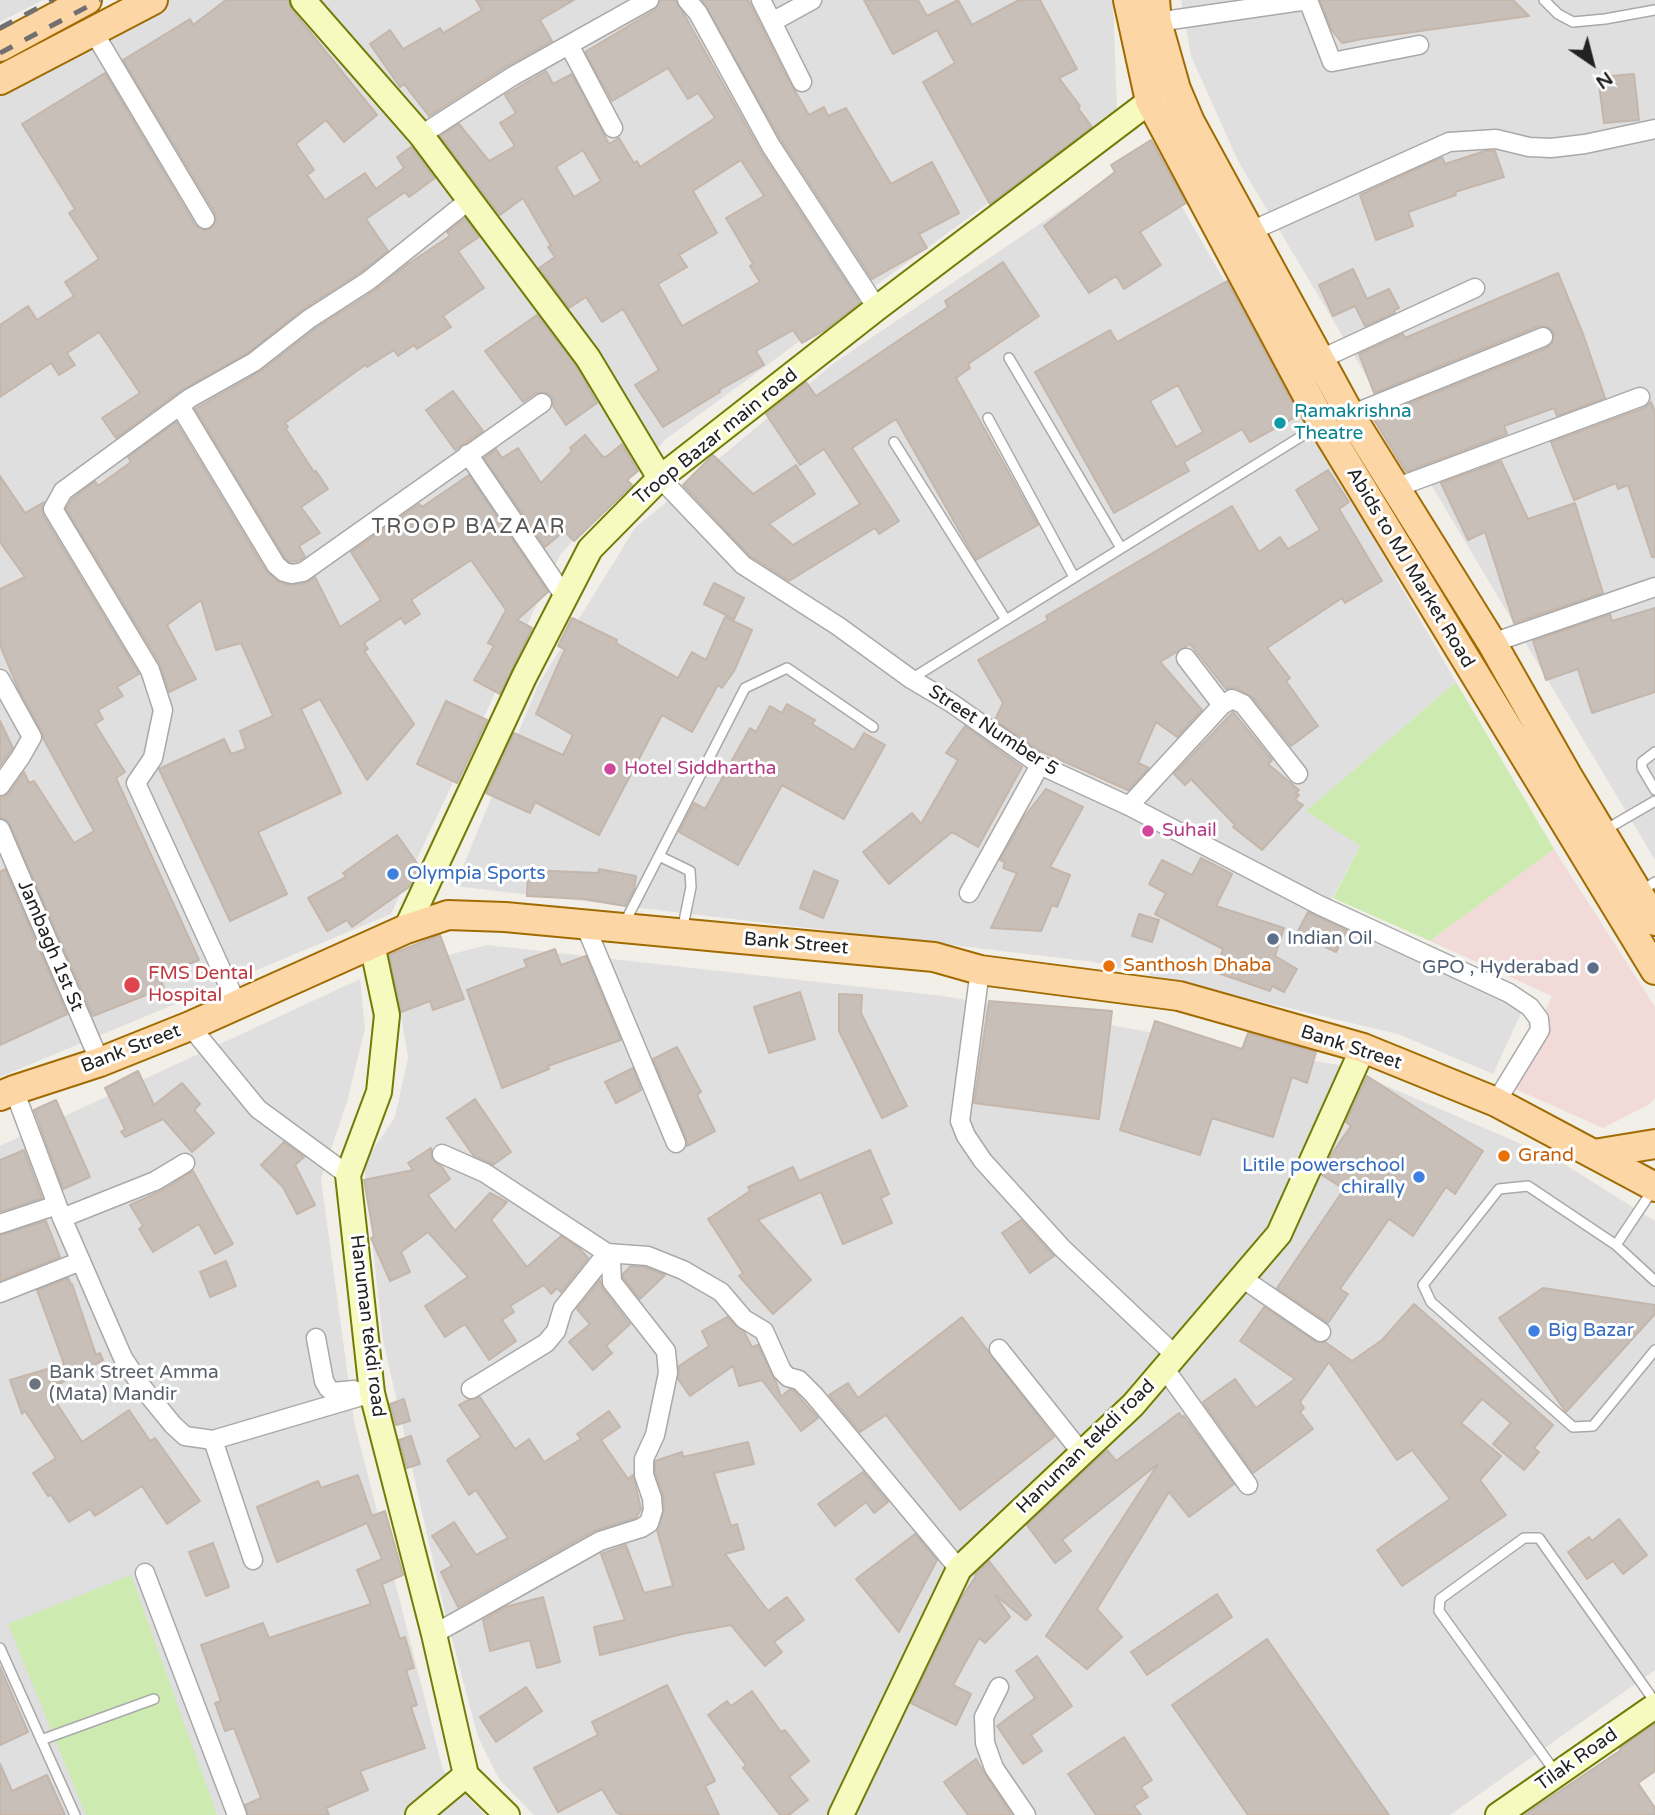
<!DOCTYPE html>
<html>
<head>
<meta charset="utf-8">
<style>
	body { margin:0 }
	#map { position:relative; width:1655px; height:1815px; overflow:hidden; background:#f2efe9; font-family:"Varela Round",sans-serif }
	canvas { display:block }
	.north { position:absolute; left:1557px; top:28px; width:70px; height:70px; -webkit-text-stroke:5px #fff; paint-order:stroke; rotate:145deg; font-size:19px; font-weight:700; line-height:28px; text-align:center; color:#222 }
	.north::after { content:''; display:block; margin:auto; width:24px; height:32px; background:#222; clip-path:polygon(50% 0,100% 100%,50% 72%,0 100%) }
</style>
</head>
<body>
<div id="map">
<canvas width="1655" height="1815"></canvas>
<div class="north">N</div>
</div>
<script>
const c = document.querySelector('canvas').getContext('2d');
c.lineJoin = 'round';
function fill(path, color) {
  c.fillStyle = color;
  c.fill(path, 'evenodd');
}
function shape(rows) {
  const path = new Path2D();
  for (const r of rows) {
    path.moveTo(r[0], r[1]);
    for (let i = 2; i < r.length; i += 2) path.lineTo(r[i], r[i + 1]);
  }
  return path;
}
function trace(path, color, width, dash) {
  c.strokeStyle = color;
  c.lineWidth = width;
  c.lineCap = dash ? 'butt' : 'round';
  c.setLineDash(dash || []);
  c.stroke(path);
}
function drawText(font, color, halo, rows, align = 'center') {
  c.font = font + ' "Varela Round",sans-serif';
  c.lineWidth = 6;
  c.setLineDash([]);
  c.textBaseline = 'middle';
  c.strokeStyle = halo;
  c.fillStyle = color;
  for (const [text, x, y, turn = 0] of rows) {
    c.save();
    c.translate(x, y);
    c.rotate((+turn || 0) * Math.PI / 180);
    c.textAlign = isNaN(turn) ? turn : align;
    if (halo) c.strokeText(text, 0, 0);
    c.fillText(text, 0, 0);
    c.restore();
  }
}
const residential = shape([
	[0,0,43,0,0,22],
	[160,0,1113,0,1117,109,666,439,560,555,391,914,0,1077,0,84],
	[1181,0,1655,0,1655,860,1238,161,1191,56],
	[1149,150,1456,682,1307,811,1360,846,1321,919,1523,1009,1493,1074,1398,1034,1094,962,455,886,538,685,635,528,834,363],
	[487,945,943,996,1338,1065,1556,1159,1655,1221,1655,1670,1450,1815,534,1815,499,1779,478,1737,444,1609,383,1340,364,1163,395,1117,408,1058,394,969],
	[360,979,365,1028,347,1102,321,1179,354,1421,443,1770,485,1815,0,1815,0,1146]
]);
const commercial = shape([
	[1554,849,1655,1007,1655,1098,1650,1104,1603,1128,1511,1087,1552,996,1430,941]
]);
const grass = shape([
	[1456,682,1554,849,1430,941,1333,898,1360,846,1306,811],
	[131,1575,217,1815,86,1815,8,1624]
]);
const building = shape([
	[226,0,288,0,292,10,377,115,344,142,326,120,296,144,314,170,307,175,325,200,365,173,376,189,404,168,397,157,411,147,435,178,409,197,405,192,366,219,388,251,361,272,302,310,248,353,183,389,116,438,102,418,140,393,99,332,67,353,75,365,59,375,51,363,0,397,0,325,28,306,37,320,74,296,65,282,99,259,69,213,75,209,22,124,105,73,195,225,204,230,211,228,216,220,215,213,123,60,190,19,193,25,226,0],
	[476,0,574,0,540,20,552,41,507,66,429,116,404,84,400,87,370,44,390,30,403,49,440,28,443,33,482,10,476,0],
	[660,0,676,0,761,152,860,303,823,331,802,343,793,330,756,351,764,365,719,390,720,392,663,427,635,385,659,370,623,309,602,322,586,297,569,308,539,268,555,257,548,247,551,246,523,198,500,215,440,136,459,124,489,161,515,146,500,123,516,113,505,95,546,71,553,84,572,74,609,144,619,138,634,163,637,161,640,167,715,118,698,93,688,99,668,68,612,101,585,52,655,10,660,0],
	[583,150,601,181,574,197,556,167,583,150],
	[741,160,764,196,726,218,753,264,750,266,760,282,682,326,658,284,687,267,679,255,717,233,693,191,741,160],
	[702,0,748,0,784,72,809,115,824,107,828,116,846,108,891,184,932,162,959,213,919,234,927,248,872,279,781,140,702,0],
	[864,0,918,0,927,16,958,0,972,25,1019,0,1040,0,1077,69,1059,78,1080,106,1078,108,1092,127,990,204,923,82,955,63,937,30,893,54,864,0],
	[1320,0,1513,0,1529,16,1362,39,1342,43,1331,29,1320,0],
	[1634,74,1639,120,1604,123,1598,77,1634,74],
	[1151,140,1186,203,1140,232,1161,265,1124,289,1116,276,1089,293,1044,226,1115,172,1111,165,1151,140],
	[1485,151,1495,151,1504,177,1455,192,1456,195,1408,212,1413,226,1376,240,1360,195,1442,157,1445,164,1485,151],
	[465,218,479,237,458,251,484,288,443,316,451,327,417,349,414,345,398,356,394,350,367,367,365,365,285,423,288,427,286,429,314,472,316,471,328,489,301,507,320,533,299,546,305,557,298,561,289,562,285,558,195,409,261,371,316,328,374,291,408,264,450,236,447,232,465,218],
	[1003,262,1039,316,968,364,970,368,956,378,1038,525,976,560,896,419,852,448,899,521,879,534,875,528,789,581,750,556,683,485,713,455,753,494,796,465,815,494,769,524,793,545,860,504,824,449,800,465,766,414,806,382,816,396,948,307,945,301,1003,262],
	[1353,269,1367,299,1389,289,1399,308,1394,310,1395,313,1365,326,1355,306,1333,316,1319,285,1353,269],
	[1558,273,1583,334,1605,398,1557,416,1554,408,1504,426,1507,434,1406,472,1373,418,1547,348,1552,343,1554,333,1549,328,1539,326,1374,393,1359,354,1403,334,1405,338,1558,273],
	[1227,281,1299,415,1250,442,1242,429,1184,462,1189,471,1114,513,1035,372,1110,330,1117,342,1227,281],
	[1178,385,1203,432,1176,447,1150,401,1178,385],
	[537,315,576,366,597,403,566,425,553,406,552,397,547,393,536,393,523,402,485,351,537,315],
	[453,391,483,431,455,450,426,410,453,391],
	[1651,402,1655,412,1655,557,1652,557,1628,485,1618,489,1616,483,1574,500,1551,442,1644,408,1651,402],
	[176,422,266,571,277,581,289,585,306,583,315,577,340,627,381,600,351,552,419,504,422,507,469,475,548,592,517,620,532,628,500,694,474,680,494,646,488,643,506,610,471,560,411,600,420,614,405,624,401,618,364,643,368,649,364,651,414,724,367,780,320,699,301,709,341,793,258,832,287,894,230,921,159,769,224,739,231,754,246,749,240,731,273,716,241,643,216,650,201,600,167,625,196,679,169,692,160,664,66,509,72,499,95,481,98,486,131,462,128,457,176,422],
	[585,435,602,456,606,457,622,444,638,471,627,480,632,485,574,541,564,531,545,547,484,458,496,449,502,458,518,448,541,483,572,451,570,448,585,435],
	[1501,461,1528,519,1575,503,1603,593,1514,623,1485,532,1468,540,1441,483,1501,461],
	[1328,470,1349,502,1339,509,1382,581,1345,603,1342,598,1267,648,1290,678,1286,681,1318,726,1291,746,1252,697,1236,688,1226,689,1190,644,1160,662,1202,710,1177,737,1156,722,1138,763,1149,768,1128,790,1038,750,995,720,1003,703,978,660,1048,620,1046,616,1232,506,1259,552,1280,537,1288,549,1320,530,1296,490,1328,470],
	[0,476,25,513,44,502,42,509,43,515,139,674,117,687,123,696,98,710,103,719,95,724,125,772,116,778,199,960,159,976,164,988,93,1016,10,825,6,820,0,818,0,797,9,793,24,772,29,783,34,781,74,843,94,831,43,738,42,732,18,688,0,645,0,589,25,577,0,542,0,476],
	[714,583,744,598,734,619,704,604,714,583],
	[1655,608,1655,692,1592,713,1578,669,1546,680,1533,641,1610,614,1612,621,1655,608],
	[725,617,752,630,734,671,722,688,718,685,692,732,662,715,599,835,535,802,530,813,486,793,514,733,563,755,573,735,536,714,565,649,558,646,572,618,617,640,616,643,678,678,692,652,706,660,725,617],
	[446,701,487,720,457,783,417,764,446,701],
	[787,704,815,720,812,724,854,750,864,733,885,745,844,819,782,785,738,865,679,832,694,803,705,809,750,728,756,732,770,706,782,713,787,704],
	[1233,712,1272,760,1268,764,1299,790,1296,793,1299,795,1295,800,1303,805,1262,850,1233,827,1235,825,1191,779,1185,785,1174,774,1233,712],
	[0,721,13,748,0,766,0,721],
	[965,726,1022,767,978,847,952,832,889,884,863,852,912,813,921,824,958,760,946,753,965,726],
	[1046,789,1083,807,1050,867,1070,875,1057,907,1052,905,1041,931,991,928,1017,873,1003,868,1005,862,1000,860,1024,817,1046,789],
	[397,835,419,866,409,887,352,927,347,920,327,931,308,898,346,877,343,873,397,835],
	[1201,858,1232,874,1216,906,1284,928,1275,956,1297,969,1284,992,1272,986,1270,991,1215,972,1223,949,1155,914,1166,893,1149,884,1162,860,1192,875,1201,858],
	[5,869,67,1014,0,1045,0,872,5,869],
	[599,869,636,876,634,890,625,906,584,899,527,896,528,870,598,873,599,869],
	[814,871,838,881,823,918,800,908,814,871],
	[1308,912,1347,930,1336,952,1297,933,1308,912],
	[1139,914,1159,920,1152,942,1132,936,1139,914],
	[440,935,464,999,433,1010,430,1001,401,1012,389,955,440,935],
	[555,949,561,965,586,956,621,1040,548,1066,549,1069,502,1088,467,990,527,967,524,960,555,949],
	[800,992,815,1039,769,1053,754,1007,800,992],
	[839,994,862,995,861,1013,907,1106,882,1118,839,1031,839,994],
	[989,1001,1112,1011,1099,1119,974,1103,989,1001],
	[1155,1021,1242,1049,1248,1033,1316,1052,1307,1083,1292,1077,1273,1137,1212,1118,1200,1155,1120,1130,1155,1021],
	[677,1047,701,1092,697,1095,715,1131,687,1146,686,1139,653,1059,677,1047],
	[633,1068,641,1090,616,1103,605,1082,633,1068],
	[138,1071,154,1105,182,1083,200,1104,194,1110,214,1133,192,1152,163,1119,125,1137,121,1132,125,1129,105,1088,138,1071],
	[1367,1076,1483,1151,1455,1194,1446,1187,1413,1236,1389,1219,1340,1289,1348,1294,1328,1323,1277,1288,1344,1189,1322,1175,1331,1155,1351,1126,1346,1122,1367,1076],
	[475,1099,511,1152,493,1165,473,1155,447,1118,475,1099],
	[56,1100,90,1177,63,1189,34,1110,56,1100],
	[284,1142,304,1157,295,1165,315,1205,297,1214,283,1187,261,1165,284,1142],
	[431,1148,432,1160,442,1167,450,1179,428,1195,455,1231,490,1193,507,1202,491,1220,527,1267,561,1236,579,1248,588,1258,561,1292,557,1288,551,1294,544,1285,510,1306,514,1312,502,1320,516,1341,489,1360,465,1324,445,1337,425,1306,468,1277,428,1232,401,1252,410,1272,390,1281,371,1238,374,1237,364,1180,413,1170,408,1163,431,1148],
	[24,1150,42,1198,0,1212,0,1160,24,1150],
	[870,1150,889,1194,881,1198,892,1223,843,1244,821,1192,758,1220,811,1280,773,1314,739,1276,743,1273,708,1219,750,1191,748,1187,793,1167,799,1181,870,1150],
	[193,1171,233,1244,215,1254,199,1224,153,1252,139,1229,143,1226,130,1205,161,1191,193,1171],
	[1021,1220,1054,1256,1030,1273,1002,1233,1021,1220],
	[46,1221,60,1257,0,1281,0,1235,46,1221],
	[226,1261,236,1286,210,1297,200,1272,226,1261],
	[631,1266,645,1267,665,1275,640,1299,623,1278,623,1274,631,1266],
	[68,1278,71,1285,72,1284,96,1355,100,1353,103,1360,48,1390,82,1442,129,1410,150,1441,155,1438,200,1501,167,1524,142,1486,95,1516,90,1509,69,1522,51,1495,48,1496,33,1473,56,1458,25,1411,22,1414,10,1380,64,1364,37,1290,68,1278],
	[600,1280,603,1289,630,1324,606,1346,612,1353,593,1370,569,1342,590,1324,577,1309,600,1280],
	[1543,1288,1655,1305,1655,1314,1566,1412,1499,1318,1543,1288],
	[1414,1304,1553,1425,1534,1448,1539,1452,1524,1470,1493,1444,1511,1423,1482,1399,1461,1423,1501,1456,1480,1480,1506,1515,1402,1586,1377,1550,1450,1499,1412,1450,1397,1460,1329,1362,1300,1402,1304,1408,1300,1412,1313,1429,1253,1473,1203,1402,1235,1379,1256,1408,1295,1379,1240,1341,1264,1307,1315,1341,1325,1342,1352,1361,1382,1340,1414,1304],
	[727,1317,744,1332,752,1347,758,1345,776,1382,781,1397,790,1389,793,1390,818,1418,801,1431,762,1380,739,1386,733,1366,690,1396,678,1379,679,1366,709,1346,702,1331,727,1317],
	[962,1317,1054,1437,960,1510,886,1415,860,1432,829,1395,848,1383,858,1398,962,1317],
	[480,1397,515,1449,529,1439,544,1462,581,1439,577,1434,609,1411,620,1427,601,1440,628,1479,633,1475,641,1509,636,1518,594,1531,458,1607,441,1572,452,1566,432,1536,454,1522,476,1555,508,1538,476,1490,469,1495,447,1460,481,1437,459,1405,468,1400,480,1397],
	[404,1399,410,1421,396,1425,390,1404,404,1399],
	[1179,1413,1182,1417,1184,1416,1234,1484,1189,1517,1169,1492,1097,1609,1122,1637,1087,1669,1046,1636,1158,1464,1062,1540,1071,1551,1055,1563,1027,1525,1107,1450,1116,1461,1179,1413],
	[411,1436,420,1464,407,1468,399,1440,411,1436],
	[748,1442,754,1464,714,1473,731,1526,737,1524,744,1549,725,1554,768,1611,787,1597,804,1620,774,1642,782,1652,765,1666,731,1625,682,1634,600,1655,594,1627,625,1620,601,1554,626,1545,644,1593,673,1586,657,1530,664,1509,663,1495,655,1473,655,1461,682,1452,683,1457,748,1442],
	[863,1472,888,1502,874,1513,866,1502,835,1526,818,1504,863,1472],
	[358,1475,372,1516,385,1511,403,1575,382,1584,400,1639,405,1637,414,1668,406,1670,417,1705,411,1707,425,1748,360,1771,368,1790,326,1808,329,1815,248,1815,245,1805,261,1798,234,1728,225,1731,215,1703,221,1701,201,1645,263,1623,269,1638,371,1604,357,1570,382,1559,367,1523,277,1562,257,1507,318,1481,321,1488,358,1475],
	[1619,1519,1647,1555,1623,1574,1613,1561,1587,1579,1568,1552,1589,1537,1592,1541,1619,1519],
	[915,1534,937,1560,899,1632,856,1579,915,1534],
	[213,1543,229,1587,206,1596,189,1552,213,1543],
	[989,1561,1031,1615,1026,1620,995,1595,1010,1617,985,1643,979,1638,953,1685,971,1694,956,1725,911,1703,960,1600,976,1576,975,1574,989,1561],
	[1217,1594,1232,1617,1147,1675,1131,1652,1217,1594],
	[543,1597,560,1662,537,1668,530,1640,490,1651,483,1620,505,1607,543,1597],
	[1267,1639,1389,1815,1248,1815,1172,1705,1267,1639],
	[1037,1656,1072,1706,1031,1735,1042,1751,1023,1764,997,1726,1035,1698,1016,1671,1037,1656],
	[0,1667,28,1732,0,1745,0,1667],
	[667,1685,715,1781,705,1786,719,1815,622,1815,616,1812,602,1789,558,1812,534,1768,598,1735,592,1722,667,1685],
	[526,1687,542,1711,496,1742,480,1717,526,1687],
	[752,1691,781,1732,785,1730,809,1761,789,1777,808,1800,789,1815,780,1815,743,1768,746,1765,708,1715,727,1701,731,1706,752,1691],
	[1655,1724,1655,1771,1638,1783,1655,1808,1655,1815,1524,1815,1621,1750,1620,1748,1655,1724],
	[1124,1737,1152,1780,1141,1787,1148,1797,1134,1806,1141,1815,1096,1815,1068,1774,1124,1737],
	[976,1759,985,1774,1012,1815,968,1815,944,1782,976,1759],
	[0,1764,12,1791,47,1775,65,1815,0,1815,0,1764]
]);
const lane = shape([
	[1544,0,1558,14,1573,22,1605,19,1655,10],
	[1009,358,1121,548],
	[988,418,1074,577],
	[894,442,1006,620],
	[911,679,1318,426],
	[1655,752,1642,762,1642,768,1655,790],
	[1605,830,1655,801],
	[659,856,690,871,691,887,682,931],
	[1639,892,1655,882],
	[624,924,745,688,787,668,873,727],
	[1652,1191,1616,1245,1528,1186,1499,1189,1423,1285,1431,1302,1573,1427,1593,1426,1655,1350],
	[1616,1245,1655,1281],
	[0,1648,75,1815],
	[41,1740,154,1699],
	[1556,1773,1439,1611,1440,1599,1524,1538,1539,1538,1655,1702]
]);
const street = shape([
	[687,0,698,13,771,146,877,308],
	[761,0,802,82],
	[772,22,812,0],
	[1157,22,1308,0,1332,62,1419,45],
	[93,31,205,219],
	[569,45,613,128],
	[421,135,513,76,649,0],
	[1251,231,1449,142,1496,139,1529,147,1551,148,1585,144,1655,129],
	[1321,359,1475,288],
	[180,406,276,565,284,572,292,574,303,572,542,403],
	[1350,415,1543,337],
	[468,454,565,597],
	[660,478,743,565,838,626,911,679,950,702,1040,765,1129,806,1319,905,1509,993,1530,1007,1539,1019,1540,1030,1496,1102],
	[1395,488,1640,397],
	[1492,643,1655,587],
	[1186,658,1222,705],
	[0,679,32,737,20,758,0,786],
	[1129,806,1222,705,1232,699,1243,704,1298,774],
	[0,829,100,1062],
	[969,893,1040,765],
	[585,925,676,1143],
	[980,970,960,1121,966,1136,983,1161,1062,1248,1176,1356],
	[237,1004,136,783,153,758,163,710,150,670,53,509,63,491,190,398,254,362,309,319,368,281,468,201],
	[190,1026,258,1109,348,1175],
	[14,1090,62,1218,123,1358,142,1387,173,1425,185,1436,213,1440,253,1560],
	[62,1218,155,1181,185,1163],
	[0,1224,57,1205],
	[1242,1278,1321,1332],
	[0,1293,81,1261],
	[316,1338,324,1381,328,1388,333,1392,354,1390],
	[999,1349,1081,1452],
	[1165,1369,1248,1485],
	[471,1389,546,1343,556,1331,563,1308,607,1253,648,1256,683,1270,721,1292,744,1319,764,1331,782,1371,788,1377,799,1380,814,1395,959,1569],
	[213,1440,372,1393],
	[145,1573,237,1815],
	[434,1634,600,1541,641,1528,649,1523,653,1510,652,1498,644,1475,644,1459,655,1435,668,1373,666,1351,612,1282,611,1261,607,1253,485,1173,442,1154],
	[999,1687,984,1717,985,1743,994,1768,1026,1815]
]);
const secondary = shape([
	[303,0,421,135,588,358,660,478],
	[406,929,524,677,590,549,660,478,877,308,1150,101,1176,89],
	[372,944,387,1015,379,1092,348,1175,372,1393,434,1634,466,1775,507,1815],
	[418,1815,466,1775],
	[841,1815,959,1569,1133,1405,1279,1234,1363,1048],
	[1498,1815,1655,1706]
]);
const primary = shape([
	[1128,0,1150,101,1322,423,1655,970],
	[1155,0,1157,22,1176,89,1190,122,1350,415,1492,643,1567,775,1655,921],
	[0,47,87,0],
	[0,80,153,0],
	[0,1096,14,1090,100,1062,190,1026,406,929,448,915,505,917,934,957,980,970,1179,996,1363,1048,1496,1102,1655,1187],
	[1594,1154,1655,1144]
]);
const rail = shape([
	[0,28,53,0],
	[0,53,100,0]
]);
const markers = [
	[1280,423,7,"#0f9aa8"],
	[610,769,7,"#d1479c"],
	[1148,831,7,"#d1479c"],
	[393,874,7,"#3f7fe0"],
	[1273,939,7,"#5c6f8a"],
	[1109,966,7,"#e8710a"],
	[1593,968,7,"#5c6f8a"],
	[132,985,9,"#e0444e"],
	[1504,1156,7,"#e8710a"],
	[1419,1177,7,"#3f7fe0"],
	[1534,1331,7,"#3f7fe0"],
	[35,1384,7,"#6b7280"]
];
const cultureNames = [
	["Ramakrishna",1294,412],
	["Theatre",1294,434]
];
const streetNames = [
	["Troop Bazar main road",716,437,-39],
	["Abids to MJ Market Road",1410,568,59],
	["Street Number 5",993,731,33],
	["Bank Street",796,944,5],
	["Jambagh 1st St",50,946,67],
	["Bank Street",1351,1048,18],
	["Bank Street",131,1049,-21],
	["Hanuman tekdi road",367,1326,83],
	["Hanuman tekdi road",1086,1447,-44],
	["Tilak Road",1577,1760,-35]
];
const hotelNames = [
	["Hotel Siddhartha",624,769],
	["Suhail",1162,831]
];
const shopNames = [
	["Olympia Sports",407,874],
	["Litile powerschool",1405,1166,"right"],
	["chirally",1405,1188,"right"],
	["Big Bazar",1548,1331]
];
const serviceNames = [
	["Indian Oil",1287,939],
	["GPO , Hyderabad",1579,968,"right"]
];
const foodNames = [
	["Santhosh Dhaba",1123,966],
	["Grand",1518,1156]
];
const healthNames = [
	["FMS Dental",148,974],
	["Hospital",148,996]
];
const worshipNames = [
	["Bank Street Amma",49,1373],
	["(Mata) Mandir",49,1395]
];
const neighbourhoodNames = [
	["TROOP BAZAAR",469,527]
];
fill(residential, '#e0dfdf');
fill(commercial, '#f2dad9');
fill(grass, '#cdebb0');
fill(building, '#c7bfb8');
trace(building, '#c4b6ab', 2);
trace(lane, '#a9a9a9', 12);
trace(street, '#a9a9a9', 21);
trace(secondary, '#707d05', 28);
trace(primary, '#a06b00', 32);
trace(lane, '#fff', 9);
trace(street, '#fff', 18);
trace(secondary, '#f7fabf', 24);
trace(primary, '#fcd6a4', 28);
trace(rail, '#707070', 5, [14, 14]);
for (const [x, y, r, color] of markers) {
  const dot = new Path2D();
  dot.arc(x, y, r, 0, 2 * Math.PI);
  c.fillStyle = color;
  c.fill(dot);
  trace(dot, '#fff', 2.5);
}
drawText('19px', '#0d838f', '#fff', cultureNames, 'left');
drawText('19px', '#222', '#fff', streetNames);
drawText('19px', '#b23c85', '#fff', hotelNames, 'left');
drawText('19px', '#366cbe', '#fff', shopNames, 'left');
drawText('19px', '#4e5e75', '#fff', serviceNames, 'left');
drawText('19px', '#c56008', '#fff', foodNames, 'left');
drawText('19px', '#be3a42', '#fff', healthNames, 'left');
drawText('19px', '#5b616d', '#fff', worshipNames, 'left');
c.letterSpacing = '2px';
drawText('21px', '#555', '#fff', neighbourhoodNames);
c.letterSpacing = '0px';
</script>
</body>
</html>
